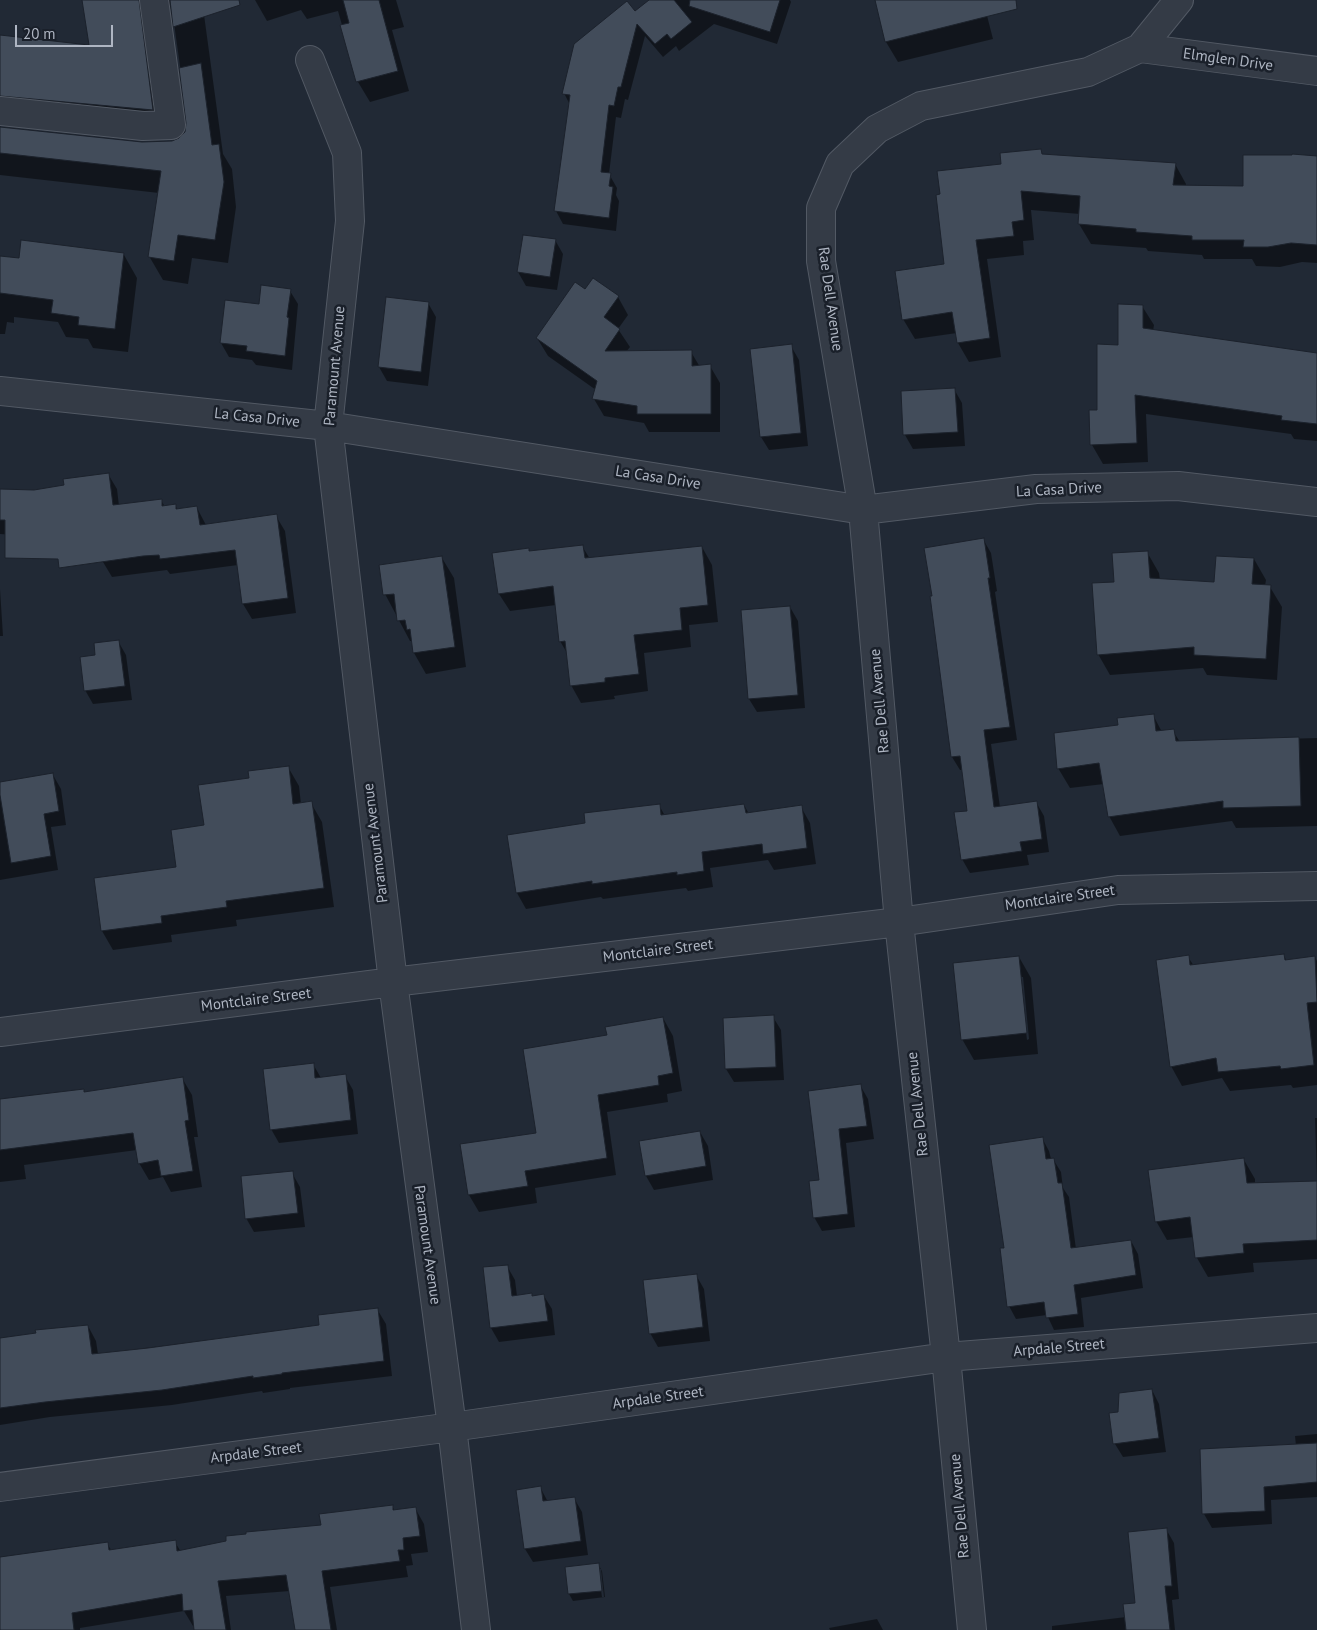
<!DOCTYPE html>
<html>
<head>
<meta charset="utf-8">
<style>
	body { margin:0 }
	#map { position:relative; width:1317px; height:1630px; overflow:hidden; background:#212935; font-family:"PT Sans",sans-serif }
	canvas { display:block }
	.scale { position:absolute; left:15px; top:25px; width:98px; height:22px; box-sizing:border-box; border:2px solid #afb6c3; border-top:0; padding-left:6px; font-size:15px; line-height:18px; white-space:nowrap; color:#afb6c3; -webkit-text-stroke:4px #1a202a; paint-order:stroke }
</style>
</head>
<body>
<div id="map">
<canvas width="1317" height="1630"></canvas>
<div class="scale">20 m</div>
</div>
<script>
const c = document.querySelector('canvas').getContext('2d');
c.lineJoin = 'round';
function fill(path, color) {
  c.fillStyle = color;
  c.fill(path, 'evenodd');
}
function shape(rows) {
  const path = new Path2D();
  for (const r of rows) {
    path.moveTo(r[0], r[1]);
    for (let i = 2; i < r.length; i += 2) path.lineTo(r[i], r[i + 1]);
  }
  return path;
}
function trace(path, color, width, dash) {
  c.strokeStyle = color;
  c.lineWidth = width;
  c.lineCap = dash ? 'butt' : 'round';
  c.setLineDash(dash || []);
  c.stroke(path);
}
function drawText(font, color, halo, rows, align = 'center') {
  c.font = font + ' "PT Sans",sans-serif';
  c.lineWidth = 5;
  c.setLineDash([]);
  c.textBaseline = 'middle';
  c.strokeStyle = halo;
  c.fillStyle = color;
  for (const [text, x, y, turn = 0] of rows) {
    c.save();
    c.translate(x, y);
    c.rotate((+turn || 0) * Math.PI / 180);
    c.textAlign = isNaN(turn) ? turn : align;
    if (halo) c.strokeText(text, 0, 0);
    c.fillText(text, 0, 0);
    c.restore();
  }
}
const shadow = shape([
	[84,0,202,0,223,154,232,169,236,207,228,263,192,258,188,284,163,280,149,256,159,193,0,175,0,128,141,143,172,142,180,139,186,132,188,123,172,9,165,8,166,133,7,120,0,127,0,37,90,46],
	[255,0,396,0,404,27,392,30,409,91,370,102,358,82,338,11,307,19,301,10,267,21],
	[651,0,790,0,791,2,777,44,714,24,679,51,676,46,663,57,645,36,628,100,625,99,621,118,616,117,609,174,617,188,616,195,619,201,616,231,563,224,556,211,570,105,564,93,635,13],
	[876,0,983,0,993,39,898,62,886,42],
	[1040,150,1043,156,1175,164,1186,184,1186,186,1244,187,1317,157,1317,263,1302,262,1280,267,1256,266,1252,259,1204,259,1202,255,1148,251,1146,248,1091,244,1079,224,1080,214,1031,210,1034,240,1023,241,1024,255,987,259,1001,357,969,362,958,343,957,333,915,339,903,319,945,265,1003,165],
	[555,240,563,254,557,290,526,286,518,272],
	[124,255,137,278,128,352,93,348,88,339,66,337,58,322,14,317,14,323,7,322,5,334,0,334,0,257,20,260],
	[290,291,298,304,292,370,256,365,252,360,229,357,221,343,260,306],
	[585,291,618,297,628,315,618,329,630,347,626,352,691,352,700,367,710,366,720,383,720,432,649,432,644,423,604,416,594,399,596,390,548,356,537,338],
	[428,303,436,317,428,386,387,381,379,367],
	[1142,306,1154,325,1153,331,1317,354,1317,441,1294,439,1291,434,1146,414,1148,462,1103,464,1092,445,1098,411,1119,346],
	[791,346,799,360,808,446,769,450,761,437],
	[954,389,962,403,965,446,913,449,905,435],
	[108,474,117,489,119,506,161,500,165,507,175,505,178,510,197,508,206,525,276,516,285,531,296,613,252,619,243,604,238,565,170,574,167,570,112,577,103,562,14,535,0,534,0,490,34,491,66,486],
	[983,539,991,553,997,591,995,592,1017,740,991,744,1000,807,1036,802,1044,816,1049,852,1027,855,1029,865,970,873,962,859,968,812,963,770,960,770,952,757],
	[582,546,590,559,702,547,712,565,718,622,689,625,691,647,644,653,648,691,614,696,615,699,581,703,571,685,567,653,560,641,556,605,510,611,499,594,528,549,530,552],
	[1147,552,1159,573,1160,580,1216,583,1254,559,1266,580,1265,586,1270,587,1282,607,1277,680,1207,675,1203,668,1110,675,1098,654,1115,583],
	[442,558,454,578,466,667,426,674,414,653,413,641,410,641,385,594],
	[0,589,3,636,0,636],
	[790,607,798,621,805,708,757,712,749,699],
	[118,641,126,655,132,700,93,704,85,690,96,656],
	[1153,715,1162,732,1173,731,1180,742,1317,738,1317,826,1236,828,1232,821,1120,836,1109,816,1104,784,1070,788,1058,768,1120,726],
	[288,767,299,786,301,804,311,803,322,822,334,907,236,920,237,926,171,935,172,942,113,950,102,931,178,868,206,826,250,779],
	[53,775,61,789,66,825,51,827,58,870,0,880,0,783],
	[659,805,665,816,744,805,749,814,801,807,810,823,816,864,774,870,768,860,710,868,713,887,688,891,686,888,603,899,601,897,526,909,517,893,508,836,586,824],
	[1283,955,1287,961,1315,957,1317,961,1317,1085,1293,1088,1291,1085,1230,1091,1222,1078,1182,1086,1171,1066,1188,957,1194,966],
	[1019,957,1031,978,1038,1054,974,1060,962,1039],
	[1020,977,1023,977,1029,1039,1027,1040],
	[773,1017,781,1030,784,1080,734,1082,726,1069],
	[663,1018,673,1036,682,1091,667,1094,668,1102,607,1112,616,1175,535,1188,537,1203,479,1212,469,1195,537,1134,608,1036],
	[313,1064,321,1078,345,1076,353,1090,358,1134,279,1143,271,1129],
	[182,1078,192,1095,198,1137,194,1137,202,1187,171,1192,163,1177,149,1180,139,1163,137,1150,24,1165,26,1179,0,1182,0,1102,83,1090,85,1093],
	[860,1085,868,1099,874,1139,846,1143,855,1227,822,1231,814,1217,821,1181,809,1092],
	[1315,1118,1317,1118,1317,1259,1253,1263,1254,1272,1208,1277,1197,1258,1194,1237,1167,1240,1156,1221,1244,1160,1255,1179,1255,1184,1317,1182],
	[700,1132,708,1146,713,1180,654,1190,646,1176],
	[1042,1138,1049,1151,1051,1159,1053,1159,1061,1172,1063,1188,1069,1197,1076,1249,1131,1241,1138,1254,1143,1288,1081,1298,1084,1327,1054,1330,1047,1315,1016,1319,1009,1306,1005,1249],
	[292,1173,300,1187,305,1227,254,1232,246,1218],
	[507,1266,515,1280,517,1296,544,1296,552,1309,555,1335,499,1342,491,1328,484,1268],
	[696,1275,704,1289,710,1341,658,1347,650,1333],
	[377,1309,386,1324,392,1376,290,1388,290,1389,263,1393,262,1391,172,1405,50,1417,0,1425,0,1339,88,1326,96,1341,98,1354,320,1326],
	[1152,1390,1159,1404,1166,1452,1123,1457,1115,1444,1119,1413],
	[1317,1434,1317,1497,1271,1500,1272,1524,1212,1528,1204,1514,1296,1446,1295,1436],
	[540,1487,548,1502,574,1498,582,1512,588,1555,533,1562,525,1549],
	[392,1506,395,1511,415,1508,424,1524,428,1552,411,1554,413,1565,406,1566,408,1577,330,1587,337,1630,296,1630,290,1591,226,1596,231,1630,195,1630,195,1626,193,1626,184,1611,80,1628,80,1630,0,1630,0,1557,107,1544,112,1551,175,1542,181,1552,322,1527],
	[1166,1529,1174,1543,1179,1599,1172,1600,1175,1630,1052,1630,1052,1626,1126,1617,1136,1604],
	[598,1564,602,1571,605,1597,573,1601,569,1594,566,1568],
	[598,1569,601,1569,604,1597,602,1597],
	[877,1619,883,1630,830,1630,829,1628]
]);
const building = shape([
	[82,0,139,0,153,110,0,96,0,35,89,45,82,0],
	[170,0,239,0,240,5,173,27,170,0],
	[343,0,379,0,398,71,356,82,340,25,349,23,343,0],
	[649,0,674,0,692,22,671,39,667,34,655,44,637,24,621,87,618,87,614,106,609,105,601,172,611,173,609,186,613,187,609,218,554,211,570,95,562,94,574,44,627,1,635,11,649,0],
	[690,0,780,0,770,32,689,6,690,0],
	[875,0,1016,0,1017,9,885,42,875,0],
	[201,63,212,145,219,144,224,182,215,240,178,235,174,261,148,257,161,171,0,153,0,127,142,142,172,141,179,138,185,132,186,123,179,68,201,63],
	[1041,149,1042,154,1176,163,1173,185,1243,186,1243,155,1292,155,1292,154,1317,156,1317,245,1291,243,1268,247,1243,247,1244,240,1192,240,1192,236,1136,232,1136,229,1078,224,1080,196,1021,191,1024,220,1012,222,1014,236,976,240,990,338,957,343,952,312,902,320,895,271,944,264,936,195,940,194,937,171,1001,164,1000,153,1041,149],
	[523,235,556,239,550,277,517,272,523,235],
	[21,240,124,253,115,329,78,325,79,317,51,313,53,300,0,293,0,256,19,258,21,240],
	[593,278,619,296,604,317,620,329,605,351,692,350,692,366,711,364,711,414,637,414,637,406,592,399,597,381,536,338,575,282,585,289,593,278],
	[261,285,291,289,287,317,289,318,285,356,246,351,247,346,220,343,225,300,259,304,261,285],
	[386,297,429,302,421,372,378,367,386,297],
	[1118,304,1143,305,1143,328,1317,353,1317,424,1281,420,1282,416,1135,395,1137,443,1090,445,1089,410,1097,410,1097,344,1118,345,1118,304],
	[792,344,801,433,760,437,750,349,792,344],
	[955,388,958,432,903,435,901,391,955,388],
	[109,473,113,505,162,499,162,506,176,504,176,509,197,506,200,525,277,514,288,598,242,604,235,550,160,559,159,555,143,556,59,568,58,559,5,558,5,520,0,520,0,489,34,490,64,485,63,479,109,473],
	[984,538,990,578,988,578,1010,727,984,730,994,807,1037,801,1042,839,1020,842,1022,851,961,860,954,812,967,811,960,756,951,757,930,596,932,596,924,548,984,538],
	[583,545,585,558,702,546,708,605,680,608,682,630,634,635,639,674,605,678,605,682,570,686,565,641,559,642,553,586,498,594,492,553,529,548,529,551,583,545],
	[1148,551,1150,578,1214,582,1216,556,1254,558,1252,584,1271,585,1266,659,1194,655,1194,647,1097,655,1092,583,1114,582,1112,553,1148,551],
	[442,556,455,647,413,653,410,629,407,630,405,620,397,621,394,594,383,595,379,565,442,556],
	[790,606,798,695,748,699,741,610,790,606],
	[119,640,125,686,84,691,80,657,95,655,94,643,119,640],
	[1154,714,1156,731,1174,729,1176,741,1299,737,1301,806,1223,808,1223,801,1108,817,1099,763,1057,769,1054,733,1118,725,1117,718,1154,714],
	[289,766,293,804,312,801,324,888,226,901,227,907,161,916,162,923,101,931,94,878,176,867,171,830,204,825,198,785,249,778,248,771,289,766],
	[53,773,59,811,44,814,51,856,11,863,0,795,0,782,53,773],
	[660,804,661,815,744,804,746,813,802,805,807,848,763,854,762,844,702,852,704,871,677,875,677,872,592,884,592,881,516,893,507,835,585,823,584,813,660,804],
	[1284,954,1285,960,1315,956,1317,1002,1307,1003,1314,1065,1281,1069,1280,1066,1218,1072,1216,1058,1170,1067,1156,960,1189,955,1190,965,1284,954],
	[1019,956,1027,1033,961,1040,953,963,1019,956],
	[774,1015,776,1067,725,1069,723,1018,774,1015],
	[663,1017,673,1073,658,1076,659,1085,598,1095,607,1158,525,1171,528,1186,468,1195,460,1144,536,1133,523,1049,607,1035,605,1027,663,1017],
	[314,1063,315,1078,346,1074,351,1120,270,1130,263,1069,314,1063],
	[183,1077,189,1120,185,1121,193,1171,161,1176,158,1160,138,1164,133,1133,0,1150,0,1099,84,1089,84,1092,183,1077],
	[861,1084,867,1126,839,1129,848,1214,813,1218,809,1181,819,1180,808,1091,861,1084],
	[700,1131,706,1166,645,1176,639,1141,700,1131],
	[1043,1137,1046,1159,1054,1158,1058,1183,1062,1183,1071,1248,1131,1240,1136,1275,1074,1285,1078,1314,1046,1318,1044,1302,1007,1307,1000,1248,1004,1248,989,1145,1043,1137],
	[1244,1158,1247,1183,1317,1181,1317,1240,1243,1244,1244,1253,1195,1258,1190,1217,1155,1222,1148,1170,1244,1158],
	[293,1171,298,1213,245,1219,241,1176,293,1171],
	[508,1265,512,1296,532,1293,532,1296,544,1294,548,1321,490,1328,483,1267,508,1265],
	[697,1274,703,1327,649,1334,643,1280,697,1274],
	[378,1308,384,1361,282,1373,282,1374,253,1378,253,1376,162,1390,45,1402,0,1408,0,1338,36,1333,35,1330,88,1325,92,1354,148,1348,319,1325,318,1315,378,1308],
	[1152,1389,1159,1438,1113,1444,1109,1413,1118,1412,1119,1393,1152,1389],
	[1317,1443,1317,1482,1264,1487,1265,1511,1202,1514,1200,1449,1317,1443],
	[541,1486,543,1501,575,1497,581,1541,524,1549,516,1490,541,1486],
	[393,1505,393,1510,416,1507,420,1536,403,1538,404,1550,398,1550,400,1561,322,1571,331,1630,295,1630,286,1575,218,1581,226,1630,194,1630,192,1610,183,1611,182,1594,72,1613,74,1630,0,1630,0,1557,108,1542,109,1550,176,1540,177,1551,226,1541,226,1536,246,1534,246,1532,321,1525,319,1514,393,1505],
	[1167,1528,1172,1586,1165,1586,1170,1630,1126,1630,1123,1604,1135,1603,1128,1532,1167,1528],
	[599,1563,602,1591,568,1594,565,1567,599,1563]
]);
const minor = shape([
	[1140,48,1317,71],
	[310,60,347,153,350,221,328,426,393,982,452,1427,476,1630],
	[0,111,143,126,171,125,154,0],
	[0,391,328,426,863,510,1036,489,1178,486,1317,502],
	[0,1032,393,982,899,922,1118,890,1317,886],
	[0,1487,452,1427,946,1357,1317,1328],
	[972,1630,946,1357,899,922,863,510,821,261,821,208,840,164,877,129,921,106,1088,72,1140,48,1179,0]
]);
const streetNames = [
	["Elmglen Drive",1228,60,8],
	["Rae Dell Avenue",830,299,82],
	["Paramount Avenue",335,366,-85],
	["La Casa Drive",257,418,6],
	["La Casa Drive",658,478,9],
	["La Casa Drive",1059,490,-3],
	["Rae Dell Avenue",880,701,-95],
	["Paramount Avenue",376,843,-97],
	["Montclaire Street",1060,898,-8],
	["Montclaire Street",658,951,-7],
	["Montclaire Street",256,1000,-7],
	["Rae Dell Avenue",918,1104,-96],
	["Paramount Avenue",427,1245,82],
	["Arpdale Street",1059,1348,-5],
	["Arpdale Street",658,1398,-8],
	["Arpdale Street",256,1453,-7],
	["Rae Dell Avenue",960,1506,-95]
];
fill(shadow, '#0007');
fill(building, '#424c5a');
trace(building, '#1c222c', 1);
trace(minor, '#525964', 30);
trace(minor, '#343b46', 28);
drawText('15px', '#afb6c3', '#1a202a', streetNames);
</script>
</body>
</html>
